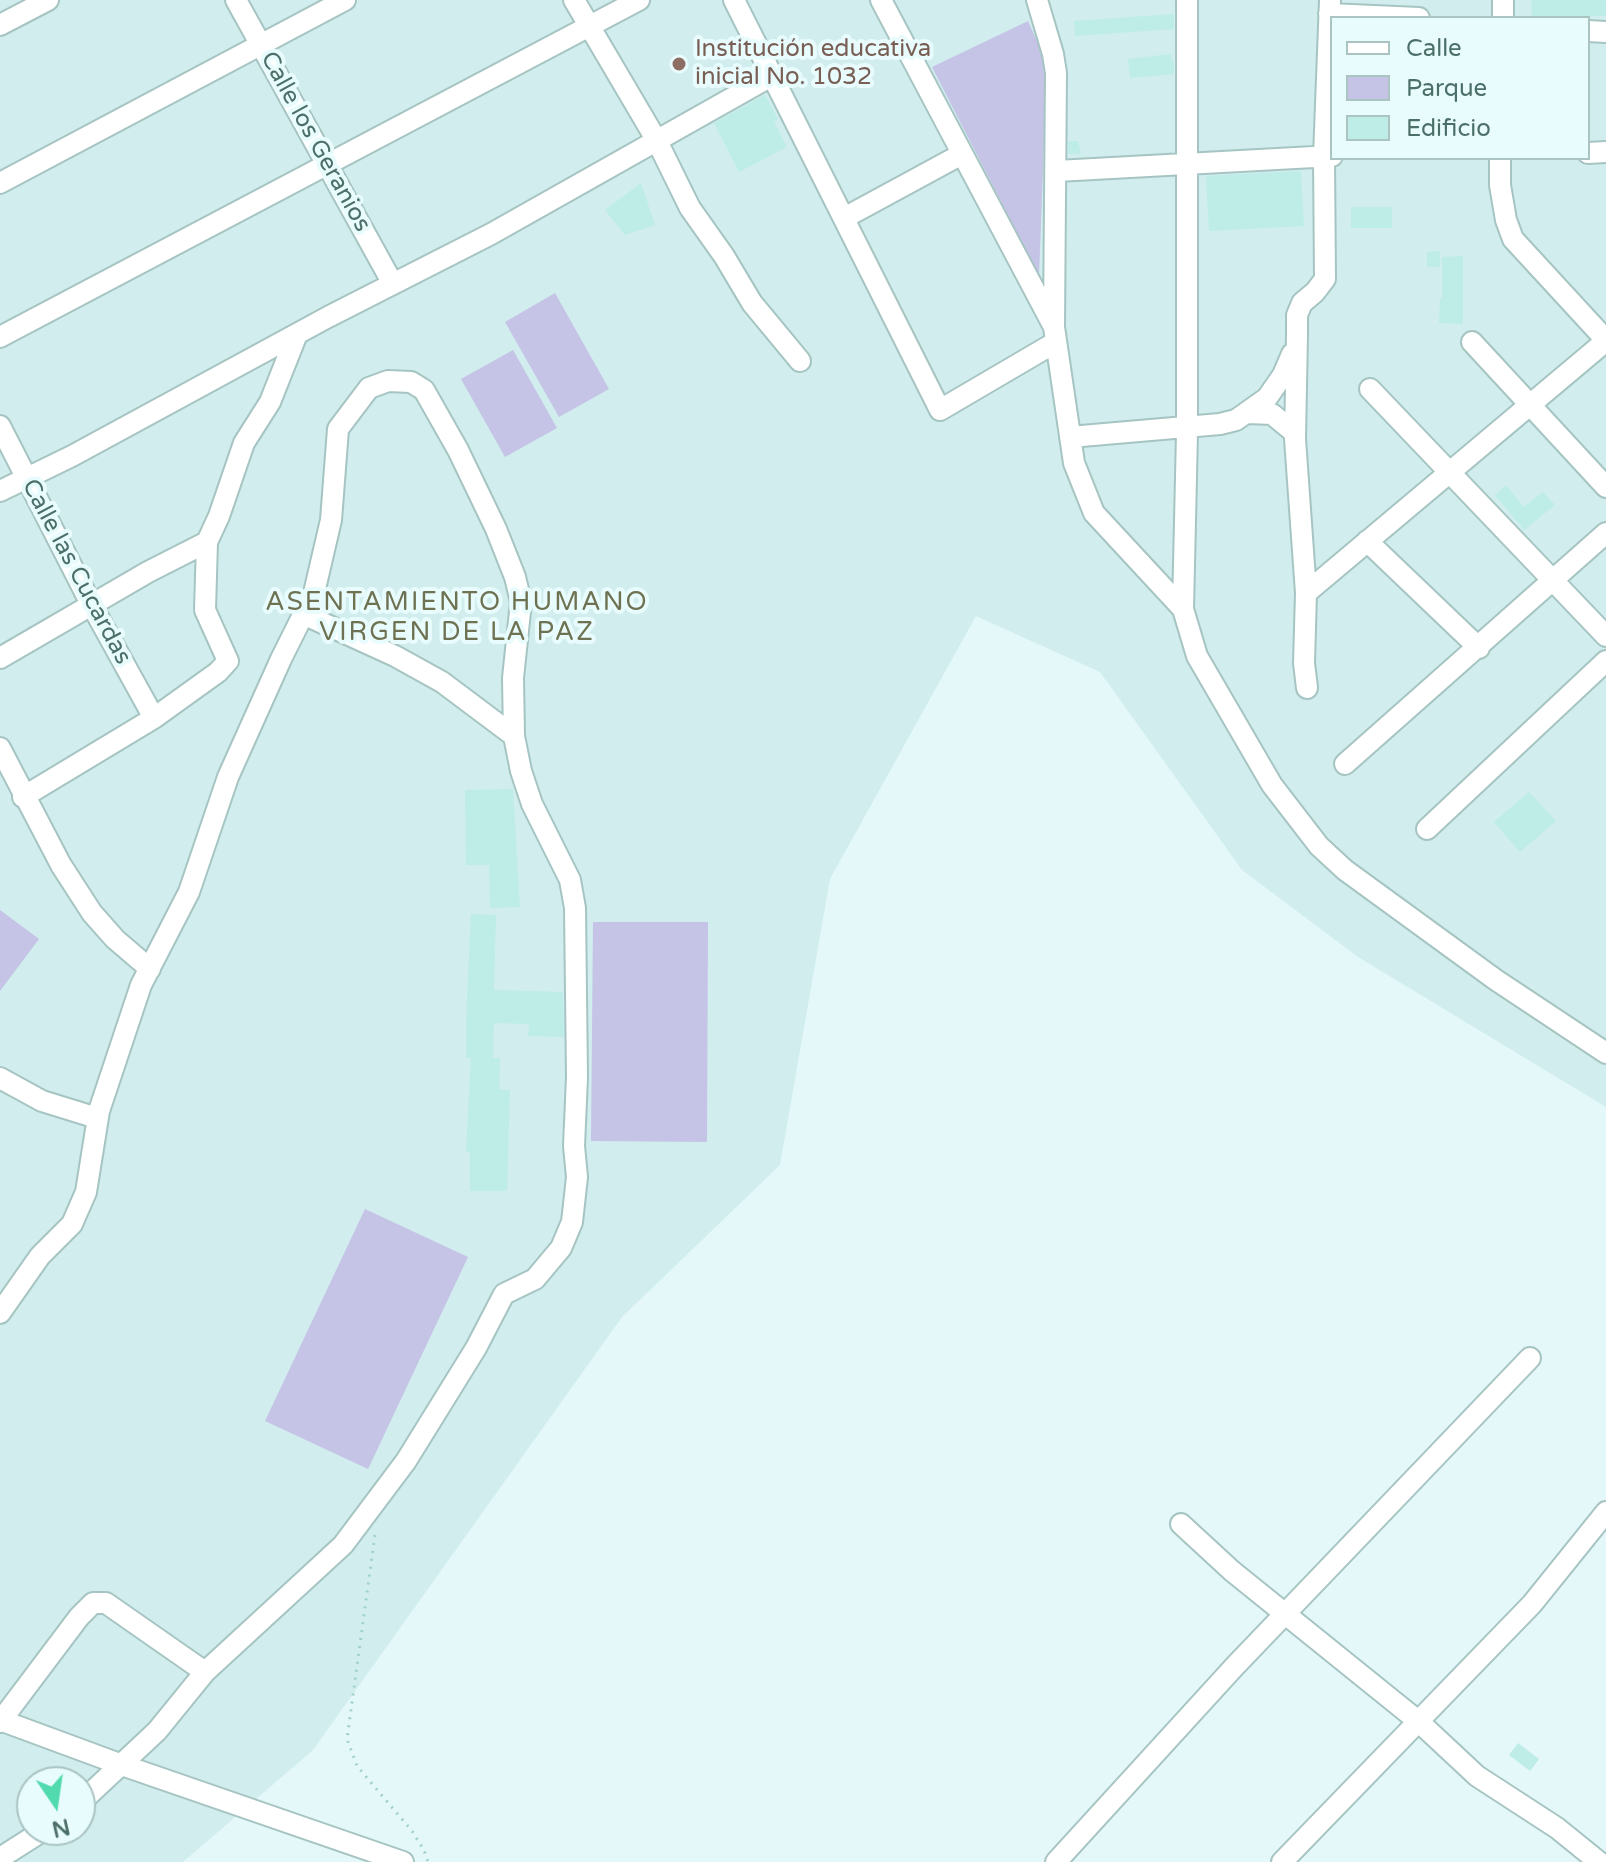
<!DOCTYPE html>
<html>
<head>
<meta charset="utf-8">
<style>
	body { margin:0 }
	#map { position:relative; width:1606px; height:1862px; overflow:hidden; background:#e4f8fa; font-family:"Varela Round",sans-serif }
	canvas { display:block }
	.legend { position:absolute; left:1330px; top:16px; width:260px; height:144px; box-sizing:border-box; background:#e9fcfd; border:2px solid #aac4c2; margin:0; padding:10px 14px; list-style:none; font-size:24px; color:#4c7069 }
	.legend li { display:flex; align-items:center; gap:16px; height:40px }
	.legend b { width:40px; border:2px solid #aac4c2 }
	.north { position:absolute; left:16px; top:1766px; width:80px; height:80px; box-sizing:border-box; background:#e9fcfd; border:2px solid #aac4c2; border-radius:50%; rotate:167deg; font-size:22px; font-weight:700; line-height:32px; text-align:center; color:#4c7069 }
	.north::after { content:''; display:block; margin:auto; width:28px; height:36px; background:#52daaf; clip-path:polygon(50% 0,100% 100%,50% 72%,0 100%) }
</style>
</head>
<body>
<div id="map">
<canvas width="1606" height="1862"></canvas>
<ul class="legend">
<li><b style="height:10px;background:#fff"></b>Calle</li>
<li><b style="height:22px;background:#c5c3e6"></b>Parque</li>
<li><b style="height:22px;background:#bdede6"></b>Edificio</li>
</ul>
<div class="north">N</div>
</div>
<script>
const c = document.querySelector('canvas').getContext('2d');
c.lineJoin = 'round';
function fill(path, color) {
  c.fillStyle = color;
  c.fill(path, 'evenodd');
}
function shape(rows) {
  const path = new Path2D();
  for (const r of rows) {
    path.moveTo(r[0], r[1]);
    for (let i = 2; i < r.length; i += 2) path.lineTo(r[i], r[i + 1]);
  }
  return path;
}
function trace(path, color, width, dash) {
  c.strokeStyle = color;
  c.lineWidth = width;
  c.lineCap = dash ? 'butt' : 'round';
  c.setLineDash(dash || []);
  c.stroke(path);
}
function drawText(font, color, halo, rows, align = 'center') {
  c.font = font + ' "Varela Round",sans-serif';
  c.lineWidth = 8;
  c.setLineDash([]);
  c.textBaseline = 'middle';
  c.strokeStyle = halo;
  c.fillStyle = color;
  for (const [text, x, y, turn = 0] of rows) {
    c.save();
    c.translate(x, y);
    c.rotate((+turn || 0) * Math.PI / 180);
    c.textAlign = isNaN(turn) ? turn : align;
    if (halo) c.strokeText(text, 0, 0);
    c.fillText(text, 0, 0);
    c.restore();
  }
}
const residential = shape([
	[0,0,1606,0,1606,1107,1358,957,1242,870,1100,672,976,616,830,879,780,1165,622,1317,313,1750,183,1862,0,1862],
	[1332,18,1588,18,1588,158,1332,158],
	[32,1782,80,1782,80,1830,32,1830]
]);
const green = shape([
	[1028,21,1047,64,1039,276,932,67],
	[555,293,609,389,559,417,505,322],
	[513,350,557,428,505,457,461,379],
	[0,910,39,939,0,991],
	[593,922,708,922,707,1142,591,1141],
	[365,1209,468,1257,368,1469,265,1421]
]);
const building = shape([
	[1531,0,1606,0,1606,16,1532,16],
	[1174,14,1174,29,1075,36,1074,21],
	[1170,54,1174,63,1174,74,1130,78,1128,59],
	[765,95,778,119,774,122,787,147,739,172,714,123],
	[1068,141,1078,141,1081,154,1068,154],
	[1301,171,1304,226,1209,231,1206,176],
	[641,183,655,225,625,235,605,210],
	[1351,207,1392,207,1392,228,1351,228],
	[1440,251,1440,267,1427,267,1427,252],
	[1463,256,1463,324,1439,323,1440,298,1442,298,1442,257],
	[1506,485,1524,507,1543,492,1555,505,1524,530,1495,495],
	[513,789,520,907,490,908,489,865,466,865,465,790],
	[1529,792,1556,821,1520,852,1494,822],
	[471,914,496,915,494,990,563,992,564,1037,528,1036,529,1024,494,1023,493,1058,500,1058,499,1089,510,1090,507,1191,470,1191,470,1152,466,1152,471,1058,466,1058,466,1021],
	[1518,1743,1539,1759,1530,1771,1509,1755]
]);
const path = shape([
	[375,1535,347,1739,357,1766,412,1831,424,1850,428,1862]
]);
const minor = shape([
	[236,0,393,284],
	[574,0,657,141,690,208,724,256,752,303,800,361],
	[734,0,940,410,1056,342],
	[881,0,1054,327,1074,463,1094,513,1183,609],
	[1037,0,1053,54,1056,73,1054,325],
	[1187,0,1187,433,1183,609,1197,656,1272,785,1319,846,1345,870,1496,980,1606,1053],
	[1503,0,1503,18],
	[1329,14,1419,18],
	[0,25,48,0],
	[1588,31,1606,32],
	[1588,153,1606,152],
	[1500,158,1500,185,1506,220,1513,239,1606,340],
	[1057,171,1332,156],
	[0,183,345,0],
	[844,218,962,154],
	[0,337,639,0],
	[1472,342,1606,487],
	[1370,389,1606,636],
	[1249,413,1272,414,1295,433],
	[0,426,91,604,154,718],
	[1070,437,1220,424,1236,420,1267,398,1283,375,1292,354],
	[0,491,72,456,328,317,491,234,773,75],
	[1367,541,1479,648],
	[1306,593,1606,341],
	[303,614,395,656,442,682,514,736],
	[0,658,148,572,207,542],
	[1307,688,1304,663,1306,593,1295,439,1297,334,1297,315,1302,303,1315,292,1325,279,1324,157,1330,0],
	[0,748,61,865,92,913,115,939,150,969],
	[1345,764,1606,533],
	[23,797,154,718,218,672,228,661,205,610,207,542,219,516,244,443,270,402,297,334],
	[1427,829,1606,661],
	[0,1078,42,1101,97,1118],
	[0,1313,40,1256,72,1224,86,1192,99,1111,141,985,189,892,228,777,281,659,314,593,331,520,338,429,369,388,388,381,411,382,424,390,458,450,496,529,515,577,521,602,513,678,514,736,521,771,532,804,570,880,575,908,577,1077,574,1146,577,1177,572,1222,561,1248,535,1279,504,1294,476,1348,406,1461,343,1545,205,1672,157,1731,80,1803],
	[1181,1524,1232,1571,1418,1721,1477,1776,1557,1828,1599,1862],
	[0,1720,122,1765,403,1862],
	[0,1722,79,1617,93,1603,106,1603,205,1672],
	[0,1858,44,1830],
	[1056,1862,1235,1666,1530,1358],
	[1282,1862,1532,1604,1606,1512]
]);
const markers = [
	[679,64,8,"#8d6e63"]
];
const educationNames = [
	["Institución educativa",695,50],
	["inicial No. 1032",695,78]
];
const streetNames = [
	["Calle los Geranios",315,142,61],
	["Calle las Cucardas",76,572,62]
];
const neighbourhoodNames = [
	["ASENTAMIENTO HUMANO",457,603],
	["VIRGEN DE LA PAZ",457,633]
];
fill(residential, '#d1edee');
fill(green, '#c5c3e6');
fill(building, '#bdede6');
trace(minor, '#a6c5c2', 24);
trace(path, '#a1d2ca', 3, [2, 6]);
trace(minor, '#fff', 20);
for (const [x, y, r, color] of markers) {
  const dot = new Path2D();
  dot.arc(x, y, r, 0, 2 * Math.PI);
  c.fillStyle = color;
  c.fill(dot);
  trace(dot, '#e9fcfd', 3);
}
drawText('24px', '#785e54', '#e9fcfd', educationNames, 'left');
drawText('24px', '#4c7069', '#e9fcfd', streetNames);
c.letterSpacing = '2px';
drawText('26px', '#6f7252', '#e9fcfd', neighbourhoodNames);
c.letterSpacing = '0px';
</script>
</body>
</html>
